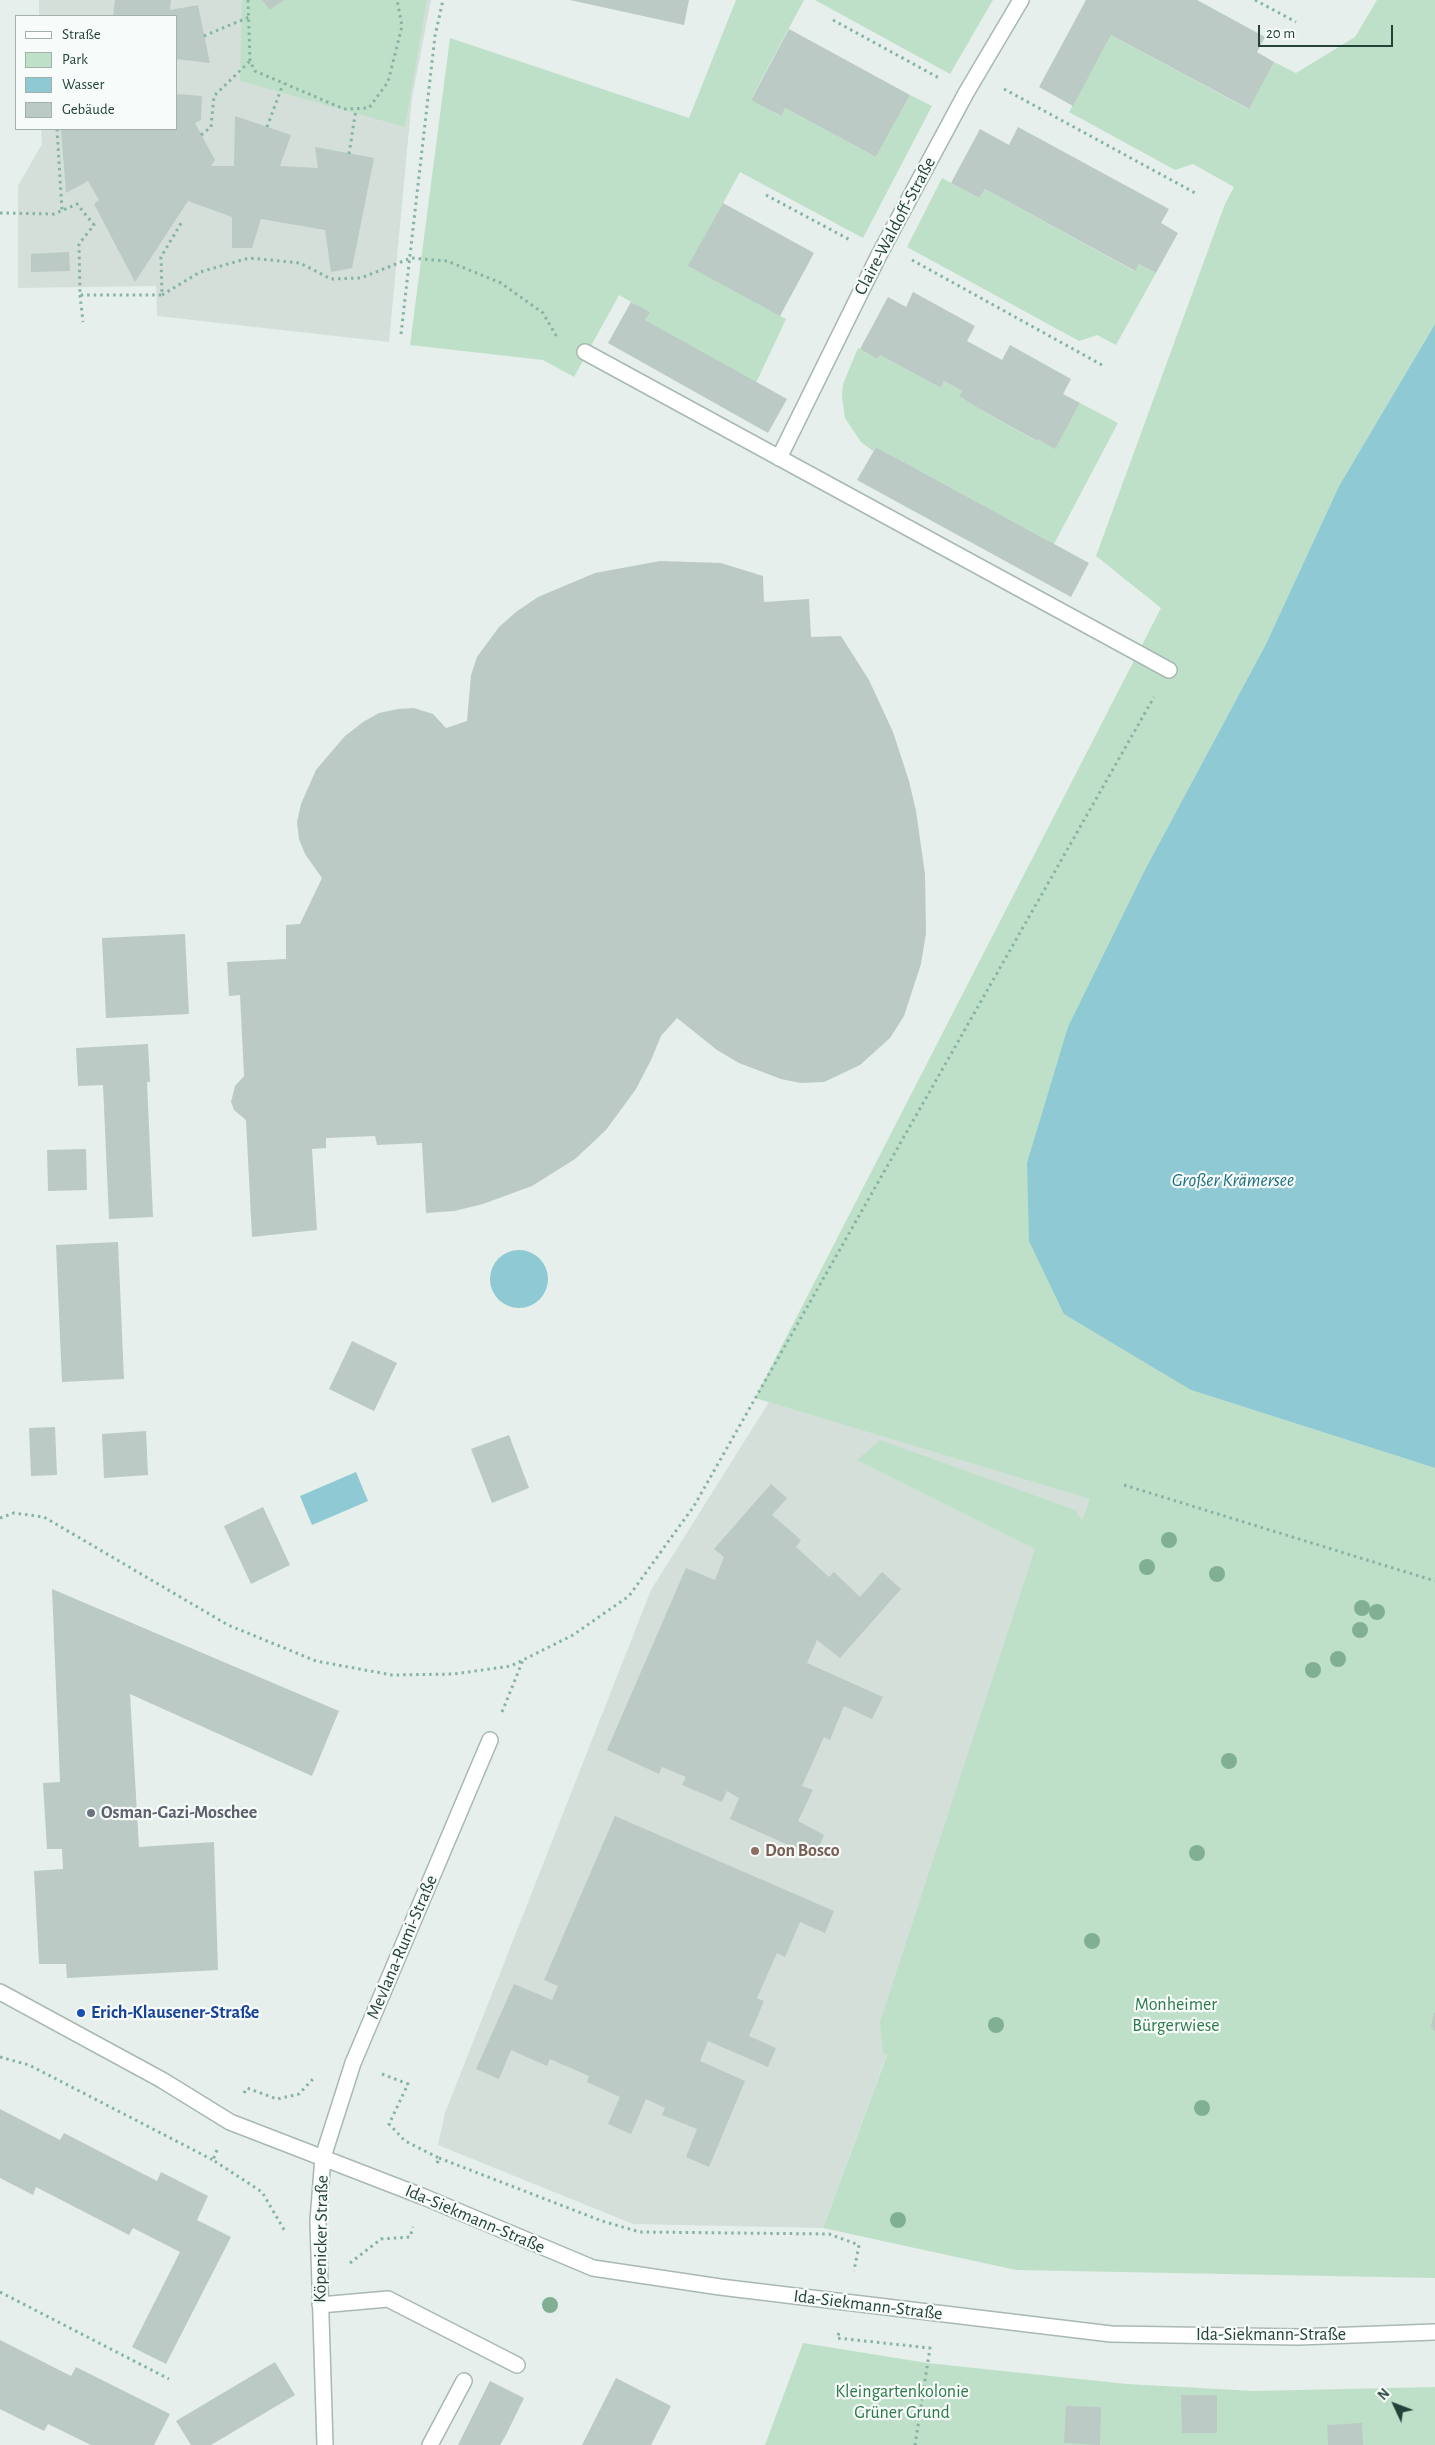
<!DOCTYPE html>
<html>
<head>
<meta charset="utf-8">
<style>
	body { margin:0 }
	#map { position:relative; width:1435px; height:2445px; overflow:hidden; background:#e6efeb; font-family:"Alegreya Sans",sans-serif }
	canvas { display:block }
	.legend { position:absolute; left:15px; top:15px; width:162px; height:115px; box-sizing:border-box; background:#f7fbf9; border:1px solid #a3b1ad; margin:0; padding:6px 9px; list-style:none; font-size:15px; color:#24423a }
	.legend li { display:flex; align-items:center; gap:10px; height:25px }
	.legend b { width:25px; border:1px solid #a3b1ad }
	.north { position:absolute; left:1370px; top:2380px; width:50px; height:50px; -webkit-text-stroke:4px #f7fbf9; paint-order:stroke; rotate:313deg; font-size:14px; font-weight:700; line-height:20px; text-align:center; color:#24423a }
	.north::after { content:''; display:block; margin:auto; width:18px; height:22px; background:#24423a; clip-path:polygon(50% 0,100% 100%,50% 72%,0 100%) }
	.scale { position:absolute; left:1258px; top:25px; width:135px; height:22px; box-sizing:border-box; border:2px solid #24423a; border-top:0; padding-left:6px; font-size:15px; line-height:18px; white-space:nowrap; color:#24423a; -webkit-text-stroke:4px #f7fbf9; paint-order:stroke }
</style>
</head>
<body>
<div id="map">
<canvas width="1435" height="2445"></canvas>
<ul class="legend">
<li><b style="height:6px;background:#fff"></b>Straße</li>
<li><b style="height:14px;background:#bfe0c8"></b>Park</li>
<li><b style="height:14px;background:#8ec9d4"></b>Wasser</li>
<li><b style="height:14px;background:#bbcac4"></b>Gebäude</li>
</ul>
<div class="north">N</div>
<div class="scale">20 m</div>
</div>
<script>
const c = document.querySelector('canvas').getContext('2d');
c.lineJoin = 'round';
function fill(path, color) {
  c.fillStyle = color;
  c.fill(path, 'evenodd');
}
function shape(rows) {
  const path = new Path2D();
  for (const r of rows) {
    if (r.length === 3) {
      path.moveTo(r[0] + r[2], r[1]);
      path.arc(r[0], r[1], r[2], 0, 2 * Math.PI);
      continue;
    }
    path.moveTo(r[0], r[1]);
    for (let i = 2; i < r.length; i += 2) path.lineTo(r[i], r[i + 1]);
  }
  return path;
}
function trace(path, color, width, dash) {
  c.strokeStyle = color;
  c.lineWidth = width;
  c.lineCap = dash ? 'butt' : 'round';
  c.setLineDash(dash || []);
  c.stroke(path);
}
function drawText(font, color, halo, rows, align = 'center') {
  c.font = font + ' "Alegreya Sans",sans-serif';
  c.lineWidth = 4.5;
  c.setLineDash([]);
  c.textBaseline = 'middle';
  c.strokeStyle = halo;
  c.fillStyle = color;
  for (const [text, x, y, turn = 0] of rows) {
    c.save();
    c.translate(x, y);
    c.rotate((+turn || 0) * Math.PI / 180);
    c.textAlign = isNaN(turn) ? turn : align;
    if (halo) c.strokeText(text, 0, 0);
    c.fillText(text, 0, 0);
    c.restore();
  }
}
const built = shape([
	[39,0,431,0,412,98,389,342,157,316,156,286,18,288,18,186,42,144,41,129,176,129,176,16,39,16],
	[769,1402,1091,1499,823,2228,633,2224,438,2145,445,2113,651,1590]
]);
const green = shape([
	[242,0,427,0,405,127,240,81],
	[736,0,804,0,751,99,780,116,785,108,876,157,910,95,932,106,863,238,740,172,689,266,786,319,756,383,645,320,649,312,619,295,574,377,543,360,410,345,450,38,689,118],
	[815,0,993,0,950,74],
	[1377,0,1435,0,1435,324,1339,486,1266,644,1147,866,1191,1390,1435,1468,1435,2278,1016,2270,823,2228,887,2055,883,2053,880,2022,1035,1549,857,1460,880,1440,1075,1510,1082,1521,1090,1499,755,1398,1161,608,1096,556,1225,204,1234,187,1193,164,1175,170,1069,112,1111,35,1248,109,1274,62,1296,73,1355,37],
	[942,178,979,198,985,189,1134,271,1139,264,1156,273,1116,345,1097,335,1079,341,907,247],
	[858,348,877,359,880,355,941,388,944,381,962,391,959,396,976,407,1036,441,1038,439,1055,448,1080,403,1118,423,1054,544,876,447,873,451,861,442,845,418,842,396,843,384],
	[803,2343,927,2363,1127,2384,1254,2391,1435,2387,1435,2445,765,2445]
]);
const water = shape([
	[1435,324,1435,1468,1191,1390,1064,1314,1029,1241,1027,1163,1068,1027,1147,866,1266,644,1339,486],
	[519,1279,29],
	[356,1472,368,1501,312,1525,300,1496]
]);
const building = shape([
	[115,0,171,0,170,10,198,5,210,63,176,59,176,16,113,16],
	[262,0,284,0,270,10],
	[570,0,689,0,684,25],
	[1086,0,1197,0,1265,37,1257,52,1274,62,1249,109,1111,35,1073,106,1039,87],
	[789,29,910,95,876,157,785,108,781,116,751,100],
	[176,94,202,96,201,120,195,123,215,160,211,166,234,166,235,116,291,135,280,166,318,168,315,147,374,158,352,268,331,272,325,230,261,219,252,248,232,248,232,217,188,201,135,282,94,204,99,200,88,181,66,193,61,129,176,129],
	[1018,127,1169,209,1161,223,1178,233,1156,273,1139,264,1135,271,985,189,979,198,951,183,980,129,1009,145],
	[723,203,814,253,780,316,688,266],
	[69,252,70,271,31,272,31,254],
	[913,292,975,326,967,341,1002,360,1010,345,1071,379,1063,394,1080,403,1055,449,1038,439,1037,441,976,407,959,396,962,391,944,381,941,388,880,355,877,359,860,349,888,297,906,307],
	[631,302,650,312,645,320,787,399,768,433,608,343],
	[876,447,1089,563,1071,597,857,480],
	[660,561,721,563,763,576,764,602,809,599,811,637,841,636,869,680,893,732,909,781,916,811,925,874,926,933,921,964,904,1016,890,1038,860,1065,824,1082,801,1083,781,1079,739,1063,717,1050,677,1018,661,1036,651,1060,636,1089,606,1130,575,1159,532,1186,483,1204,454,1211,426,1213,422,1143,377,1145,375,1136,326,1138,326,1148,312,1149,317,1230,252,1237,246,1120,234,1110,231,1102,235,1086,244,1076,240,995,229,996,227,962,286,959,286,925,300,924,322,878,305,854,299,839,297,822,301,804,316,770,345,736,363,722,379,713,398,709,414,708,433,714,446,728,467,721,471,675,477,657,499,627,516,612,538,597,595,573],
	[185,934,189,1014,106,1018,102,938],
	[148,1044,150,1082,147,1082,153,1217,109,1219,103,1085,78,1086,76,1048],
	[86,1149,87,1190,48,1191,47,1150],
	[118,1242,124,1379,62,1382,56,1245],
	[352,1341,397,1363,374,1411,329,1389],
	[55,1427,57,1475,31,1476,29,1428],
	[146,1431,148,1475,104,1478,102,1434],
	[509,1435,529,1488,492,1503,471,1449],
	[771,1484,787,1498,772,1515,801,1540,796,1547,829,1577,834,1572,860,1597,882,1572,901,1589,840,1658,817,1640,807,1663,883,1697,872,1719,844,1706,830,1740,824,1737,802,1786,813,1790,798,1821,824,1835,815,1857,730,1819,739,1798,727,1791,722,1802,682,1785,686,1777,662,1767,659,1774,607,1750,686,1568,715,1580,724,1557,714,1549],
	[263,1507,290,1565,251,1584,224,1526],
	[52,1589,339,1711,312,1776,130,1694,139,1847,214,1842,218,1970,67,1978,66,1964,39,1964,34,1871,63,1869,62,1849,47,1849,43,1783,60,1782],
	[615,1816,834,1911,825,1933,800,1922,785,1957,777,1953,757,1998,764,2001,749,2036,776,2048,768,2067,708,2041,700,2061,745,2081,709,2167,686,2157,697,2129,662,2115,665,2108,646,2099,631,2134,608,2124,620,2097,587,2082,589,2076,550,2059,547,2066,511,2050,499,2079,476,2069,514,1984,552,2000,558,1986,544,1980],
	[1434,2013,1435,2013,1435,2032,1431,2026],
	[0,2109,60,2140,64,2133,157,2181,161,2172,208,2196,197,2220,231,2237,166,2364,132,2347,180,2252,133,2228,129,2235,36,2187,33,2195,0,2178],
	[0,2340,71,2376,76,2367,170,2414,154,2445,91,2445,48,2424,44,2431,0,2409],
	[275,2362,295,2395,211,2445,191,2445,176,2421],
	[616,2378,671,2406,651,2445,582,2445],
	[490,2381,524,2398,506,2435,500,2445,458,2445],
	[1181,2395,1217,2395,1217,2433,1182,2433],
	[1066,2406,1101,2407,1100,2445,1064,2443],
	[1362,2423,1363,2445,1328,2445,1327,2425]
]);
const path = shape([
	[248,0,250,61,255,71,344,109,369,108,388,82,402,26,397,0],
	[1255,0,1296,22],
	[833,20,939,78],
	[204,36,249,17],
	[1004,89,1197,194],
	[267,127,283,84],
	[57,129,62,210],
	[201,135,211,127,214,96,250,61],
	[349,154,356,109],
	[766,195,852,241],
	[0,213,54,214,77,204,94,225,79,244,80,295,162,295,161,257,183,220],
	[912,260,1102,365],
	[80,295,83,322],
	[162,295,200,272,249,258,300,263,331,279,361,278,411,258,447,261,501,283,543,313,558,339],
	[401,334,435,36,443,0],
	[1124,1485,1435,1581],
	[0,1518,14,1513,44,1517,228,1625,316,1661,392,1675,454,1674,511,1666,573,1635,629,1596,694,1506,1154,697],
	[502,1712,523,1660],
	[0,2057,29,2065,213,2160],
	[382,2074,408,2084,389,2124,405,2141,439,2158,436,2167],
	[244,2093,247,2088,277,2099,299,2094,313,2079],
	[217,2150,213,2160,262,2192,286,2233],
	[439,2158,602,2221,640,2232,829,2234,859,2245,854,2271],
	[350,2263,381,2239,410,2237,413,2227],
	[0,2292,169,2379],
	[839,2333,837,2338,930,2348,915,2445]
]);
const minor = shape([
	[585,352,1169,670],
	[779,458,879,255,966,93,1021,0],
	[0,1992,162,2080,230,2122,424,2197,593,2268,720,2287,1111,2334,1298,2337,1435,2332],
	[320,2305,388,2299,517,2365],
	[325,2445,318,2221,323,2157,353,2063,490,1740],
	[430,2445,464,2381]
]);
const trees = [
	[1169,1540],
	[1147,1567],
	[1217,1574],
	[1362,1608],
	[1377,1612],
	[1360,1630],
	[1338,1659],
	[1313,1670],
	[1229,1761],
	[1197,1853],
	[1092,1941],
	[996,2025],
	[1202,2108],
	[898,2220],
	[550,2305]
];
const markers = [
	[91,1813,5,"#6b7280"],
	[755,1851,5,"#8d6e63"],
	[81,2013,5,"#1a4fb4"]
];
const streetNames = [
	["Claire-Waldoff-Straße",895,226,-62],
	["Mevlana-Rumi-Straße",402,1947,-67],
	["Ida-Siekmann-Straße",475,2219,23],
	["Köpenicker Straße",321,2239,-89],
	["Ida-Siekmann-Straße",868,2305,7],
	["Ida-Siekmann-Straße",1271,2335]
];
const worshipNames = [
	["Osman-Gazi-Moschee",101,1813]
];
const educationNames = [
	["Don Bosco",765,1851]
];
const parkNames = [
	["Monheimer",1176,2005],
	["Bürgerwiese",1176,2026],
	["Kleingartenkolonie",902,2392],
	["Grüner Grund",902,2413]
];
const transitNames = [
	["Erich-Klausener-Straße",91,2013]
];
const waterNames = [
	["Großer Krämersee",1233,1180]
];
fill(built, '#d4dfda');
fill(green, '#bfe0c8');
fill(water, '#8ec9d4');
fill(building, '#bbcac4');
trace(minor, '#a8b8b2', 18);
trace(path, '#86b3a5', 3, [2.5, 4]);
trace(minor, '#fff', 15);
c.fillStyle = '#80af93';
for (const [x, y] of trees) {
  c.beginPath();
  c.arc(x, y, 8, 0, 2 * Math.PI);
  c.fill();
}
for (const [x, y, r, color] of markers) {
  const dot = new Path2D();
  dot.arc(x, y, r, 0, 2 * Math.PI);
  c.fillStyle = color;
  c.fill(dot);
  trace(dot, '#f7fbf9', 2);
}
drawText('18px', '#24423a', '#f7fbf9', streetNames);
drawText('bold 18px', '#5b616d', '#f7fbf9', worshipNames, 'left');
drawText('bold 18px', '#785e54', '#f7fbf9', educationNames, 'left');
drawText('18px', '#2d7a4b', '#f7fbf9', parkNames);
drawText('bold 18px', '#164399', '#f7fbf9', transitNames, 'left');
drawText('italic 19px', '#1c6f80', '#f7fbf9', waterNames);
</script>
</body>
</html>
